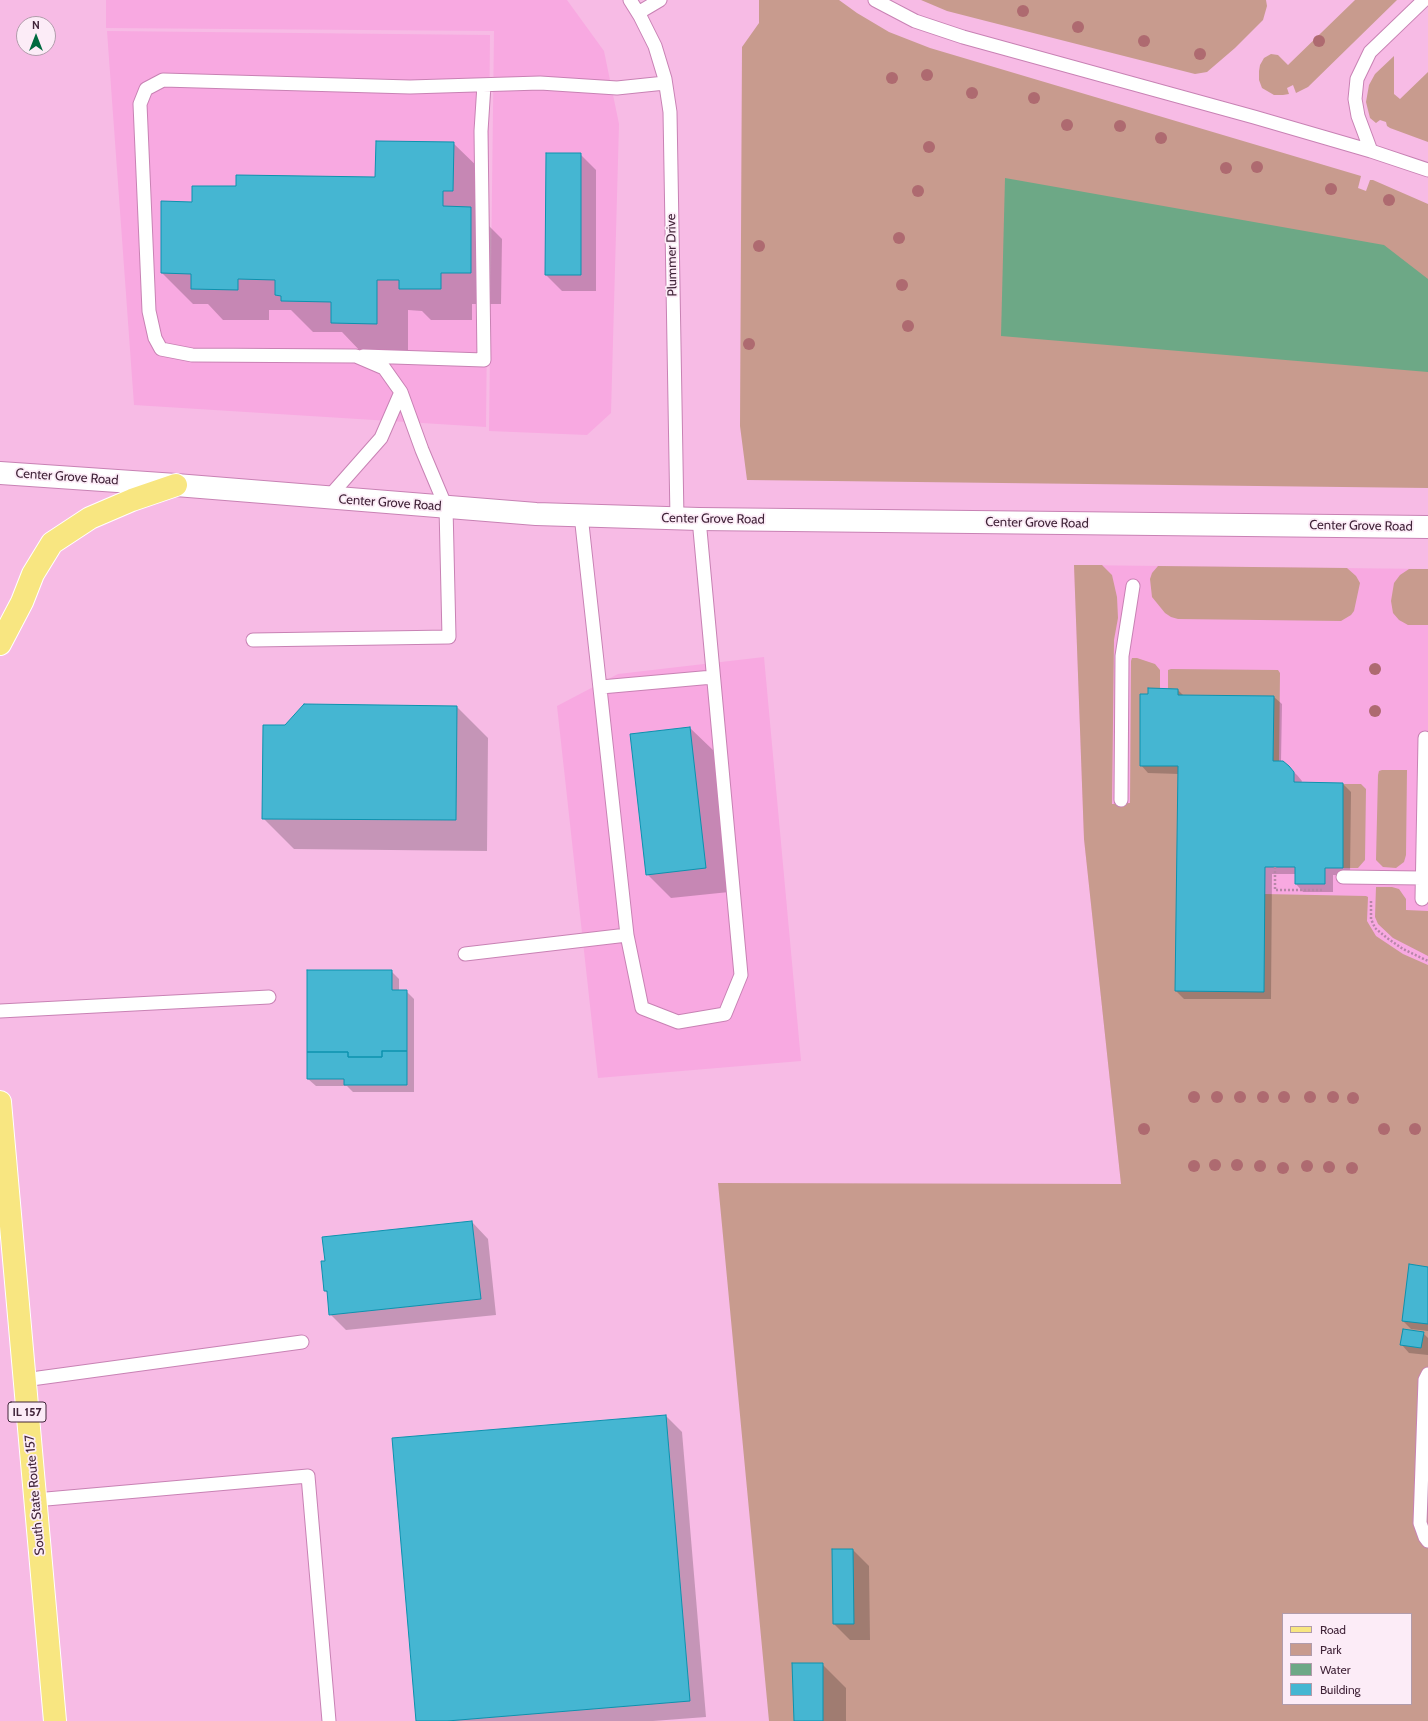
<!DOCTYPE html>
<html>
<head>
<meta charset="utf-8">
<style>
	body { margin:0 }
	#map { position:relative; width:1428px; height:1721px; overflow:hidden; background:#f7bbe5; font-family:Cabin,sans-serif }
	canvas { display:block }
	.legend { position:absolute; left:1282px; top:1613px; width:130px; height:92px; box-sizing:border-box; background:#fcecf7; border:1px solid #b19cab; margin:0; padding:5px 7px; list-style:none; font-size:12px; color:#412439 }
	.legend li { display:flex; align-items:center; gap:8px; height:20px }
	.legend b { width:20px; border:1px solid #b19cab }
	.north { position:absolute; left:16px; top:16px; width:40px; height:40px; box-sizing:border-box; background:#fcecf7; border:1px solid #b19cab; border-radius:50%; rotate:0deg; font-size:11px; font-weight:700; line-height:16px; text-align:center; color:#412439 }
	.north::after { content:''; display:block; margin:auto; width:14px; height:18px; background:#006a40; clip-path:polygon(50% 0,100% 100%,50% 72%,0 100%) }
</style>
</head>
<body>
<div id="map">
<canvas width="1428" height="1721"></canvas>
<ul class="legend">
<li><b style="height:5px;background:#f8e681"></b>Road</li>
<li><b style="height:11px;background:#c89b8e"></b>Park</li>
<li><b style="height:11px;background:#6da886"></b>Water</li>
<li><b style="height:11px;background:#45b6d2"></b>Building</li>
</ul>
<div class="north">N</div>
</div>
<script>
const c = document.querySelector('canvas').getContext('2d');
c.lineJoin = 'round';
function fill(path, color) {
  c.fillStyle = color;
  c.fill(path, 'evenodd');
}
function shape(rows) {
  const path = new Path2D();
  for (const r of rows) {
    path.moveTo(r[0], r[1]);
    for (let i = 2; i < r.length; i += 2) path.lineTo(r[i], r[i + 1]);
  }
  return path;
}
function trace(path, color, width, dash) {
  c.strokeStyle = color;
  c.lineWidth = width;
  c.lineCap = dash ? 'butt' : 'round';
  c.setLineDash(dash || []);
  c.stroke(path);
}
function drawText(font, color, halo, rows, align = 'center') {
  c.font = font + ' Cabin,sans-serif';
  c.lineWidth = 3.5;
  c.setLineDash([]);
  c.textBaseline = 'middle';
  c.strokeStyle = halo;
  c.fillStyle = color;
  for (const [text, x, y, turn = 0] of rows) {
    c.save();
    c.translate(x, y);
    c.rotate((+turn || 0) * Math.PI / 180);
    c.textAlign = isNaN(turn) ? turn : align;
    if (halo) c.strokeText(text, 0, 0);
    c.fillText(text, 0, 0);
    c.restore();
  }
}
const built = shape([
	[106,0,567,0,604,51,619,124,611,413,587,435,489,431,494,31,106,28],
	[107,31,490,35,486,427,134,405],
	[1074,565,1428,569,1428,1189,1121,1184,1084,839],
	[764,657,801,1061,598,1078,557,706,618,674]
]);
const green = shape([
	[759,0,839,0,857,13,889,32,930,48,1361,176,1358,188,1366,191,1370,180,1373,180,1428,204,1428,488,747,480,740,426,742,47,759,23],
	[921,0,1266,0,1267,6,1263,20,1235,48,1207,72,1195,74,986,21,947,11],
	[1355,0,1397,0,1308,87,1296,93,1293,85,1287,88,1289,94,1283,95,1274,95,1262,88,1259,80,1259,71,1260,65,1264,58,1271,54,1278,55,1288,65],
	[1394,56,1394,94,1400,99,1428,72,1428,142,1390,128,1387,126,1386,122,1380,120,1376,123,1370,118,1366,102,1369,85,1375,74],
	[1074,565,1102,565,1112,575,1117,597,1118,618,1114,640,1112,804,1130,803,1131,661,1132,658,1137,658,1155,664,1160,670,1160,689,1148,694,1140,694,1140,766,1178,766,1176,991,1264,992,1264,894,1366,896,1368,897,1367,921,1376,936,1403,954,1428,965,1428,1721,769,1721,718,1183,1121,1184,1084,839],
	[1283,1614,1411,1614,1411,1704,1283,1704],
	[1158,566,1347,568,1356,576,1360,583,1354,611,1351,615,1341,621,1178,619,1171,617,1165,613,1152,597,1150,579,1152,573],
	[1409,569,1428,569,1428,625,1408,625,1399,620,1393,613,1391,601,1394,583,1400,575],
	[1171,669,1278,670,1280,673,1279,761,1273,761,1274,696,1178,695,1178,689,1168,689,1168,670],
	[1382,770,1407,770,1406,855,1404,862,1396,868,1383,867,1376,860,1378,775,1379,771],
	[1343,784,1361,784,1366,789,1365,860,1358,868,1343,868],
	[1376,887,1392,887,1399,889,1406,899,1406,910,1428,911,1428,956,1393,938,1378,924,1375,917]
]);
const water = shape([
	[1005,178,1384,245,1428,279,1428,372,1001,336]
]);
const shadow = shape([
	[453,143,485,174,484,221,502,239,501,304,472,304,472,320,431,320,422,311,408,310,408,354,363,354,342,332,313,332,291,310,269,310,269,320,223,320,208,304,193,304,162,273,193,203,237,187,376,178],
	[580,154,596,170,596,291,562,291,546,275],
	[1178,690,1184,696,1274,697,1282,704,1281,762,1283,762,1297,775,1302,781,1301,783,1343,784,1351,792,1350,876,1333,875,1333,892,1303,892,1296,884,1296,874,1272,874,1271,999,1184,999,1176,991,1179,774,1148,773,1141,765],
	[457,707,488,738,487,851,294,849,263,818,285,726],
	[690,728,714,751,729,892,671,898,647,874,632,735],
	[391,971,399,979,399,991,406,991,414,999,414,1092,353,1092,347,1086,316,1086,308,1079],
	[472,1222,488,1239,496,1315,346,1330,330,1314,328,1293,325,1291,326,1262],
	[1428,1268,1428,1331,1411,1329,1403,1321],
	[1423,1333,1428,1338,1428,1355,1409,1353,1402,1345],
	[666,1416,682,1432,706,1717,653,1721,417,1721],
	[853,1550,869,1566,870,1640,850,1640,834,1624],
	[822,1664,846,1688,846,1721,795,1721]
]);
const building = shape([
	[376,141,454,142,453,191,443,191,443,206,471,207,471,273,441,273,441,289,399,289,399,280,377,280,377,324,331,323,331,302,281,301,281,296,275,295,275,280,238,279,238,290,191,289,191,274,161,273,161,201,192,202,192,186,236,186,236,175,375,177,376,141],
	[546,153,581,153,581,275,545,275,546,153],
	[1148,688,1178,689,1178,695,1274,696,1273,761,1283,761,1289,766,1294,772,1294,782,1343,783,1343,868,1325,868,1325,884,1295,884,1295,867,1265,867,1264,992,1175,991,1178,766,1140,766,1140,694,1148,694,1148,688],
	[304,704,457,706,456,820,262,819,263,725,285,725,304,704],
	[690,727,706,868,646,875,630,734,690,727],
	[307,970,392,970,392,990,407,990,407,1051,382,1051,382,1057,348,1057,348,1052,307,1052,307,970],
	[382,1051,407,1051,407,1085,344,1085,344,1079,307,1079,307,1052,348,1052,348,1057,382,1057,382,1051],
	[472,1221,481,1299,329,1315,327,1291,324,1291,321,1261,325,1261,322,1237,472,1221],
	[1409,1264,1428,1267,1428,1324,1402,1321,1409,1264],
	[1403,1329,1424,1332,1421,1348,1400,1345,1403,1329],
	[666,1415,690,1701,447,1721,416,1721,392,1438,666,1415],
	[832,1549,853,1549,854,1624,833,1624,832,1549],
	[792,1663,823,1663,823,1721,794,1721,792,1663]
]);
const path = shape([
	[1275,867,1275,890,1323,890],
	[1371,901,1371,919,1375,928,1387,938,1403,949,1428,961]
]);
const lane = shape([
	[630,0,640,16,655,46,665,79,670,112,677,519],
	[875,0,915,21,963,37,1254,117,1371,151,1428,170],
	[638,13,660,0],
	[1371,151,1358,116,1355,99,1357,79,1370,52,1424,0],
	[363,356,484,360,481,131,484,85],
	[401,392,384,368,356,356,192,355,161,349,155,338,149,311,140,104,146,89,163,80,410,87,540,83,617,88,665,83],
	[581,515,627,935,642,1008,678,1022,725,1014,741,975,699,519],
	[253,640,449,637,446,507,422,450,401,392,381,438,328,498],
	[601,687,713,677],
	[1121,800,1122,656,1133,586],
	[1343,877,1422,878],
	[1422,899,1425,738],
	[465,954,627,935],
	[0,1011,269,997],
	[1428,1374,1425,1380,1420,1523,1425,1537,1428,1541],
	[24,1380,302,1342],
	[35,1500,308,1476,329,1721]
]);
const secondary = shape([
	[0,473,176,485,536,514,699,519,1428,527]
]);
const primary = shape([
	[0,644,22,602,33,574,52,543,90,518,132,500,176,485],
	[0,1102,55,1721]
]);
const trees = [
	[1023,11],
	[1078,27],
	[1144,41],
	[1319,41],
	[1200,54],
	[927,75],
	[892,78],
	[972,93],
	[1034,98],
	[1067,125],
	[1120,126],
	[1161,138],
	[929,147],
	[1257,167],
	[1226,168],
	[1331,189],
	[918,191],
	[1389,200],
	[899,238],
	[759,246],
	[902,285],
	[908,326],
	[749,344],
	[1375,669],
	[1375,711],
	[1194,1097],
	[1217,1097],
	[1240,1097],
	[1263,1097],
	[1284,1097],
	[1310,1097],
	[1333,1097],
	[1353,1098],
	[1144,1129],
	[1384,1129],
	[1415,1129],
	[1215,1165],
	[1237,1165],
	[1194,1166],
	[1260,1166],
	[1307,1166],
	[1329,1167],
	[1283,1168],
	[1352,1168]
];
const shields = [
	[27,1412,38]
];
const shieldNames = [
	["IL 157",27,1412]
];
const streetNames = [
	["Plummer Drive",672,255,-91],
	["Center Grove Road",67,477,4],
	["Center Grove Road",390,503,4],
	["Center Grove Road",713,519,1],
	["Center Grove Road",1037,523,1],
	["Center Grove Road",1361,526,1],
	["South State Route 157",35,1495,-95]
];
fill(built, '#f8a9e1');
fill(green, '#c89b8e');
fill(water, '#6da886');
fill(shadow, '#0003');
fill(building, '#45b6d2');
trace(building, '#0c92ae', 1);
trace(lane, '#c882b4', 15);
trace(secondary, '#c882b4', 24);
trace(primary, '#fff', 24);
trace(path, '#b786a8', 2.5, [2, 2]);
trace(lane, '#fff', 13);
trace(secondary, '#fff', 22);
trace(primary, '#f8e681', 22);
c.fillStyle = '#ae6a70';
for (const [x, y] of trees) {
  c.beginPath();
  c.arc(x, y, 6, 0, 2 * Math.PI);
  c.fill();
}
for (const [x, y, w] of shields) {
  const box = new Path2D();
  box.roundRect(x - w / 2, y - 10, w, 20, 3);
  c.fillStyle = '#fcecf7';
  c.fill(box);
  trace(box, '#412439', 1);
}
drawText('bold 12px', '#412439', null, shieldNames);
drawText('13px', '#412439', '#fcecf7', streetNames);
</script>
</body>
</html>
